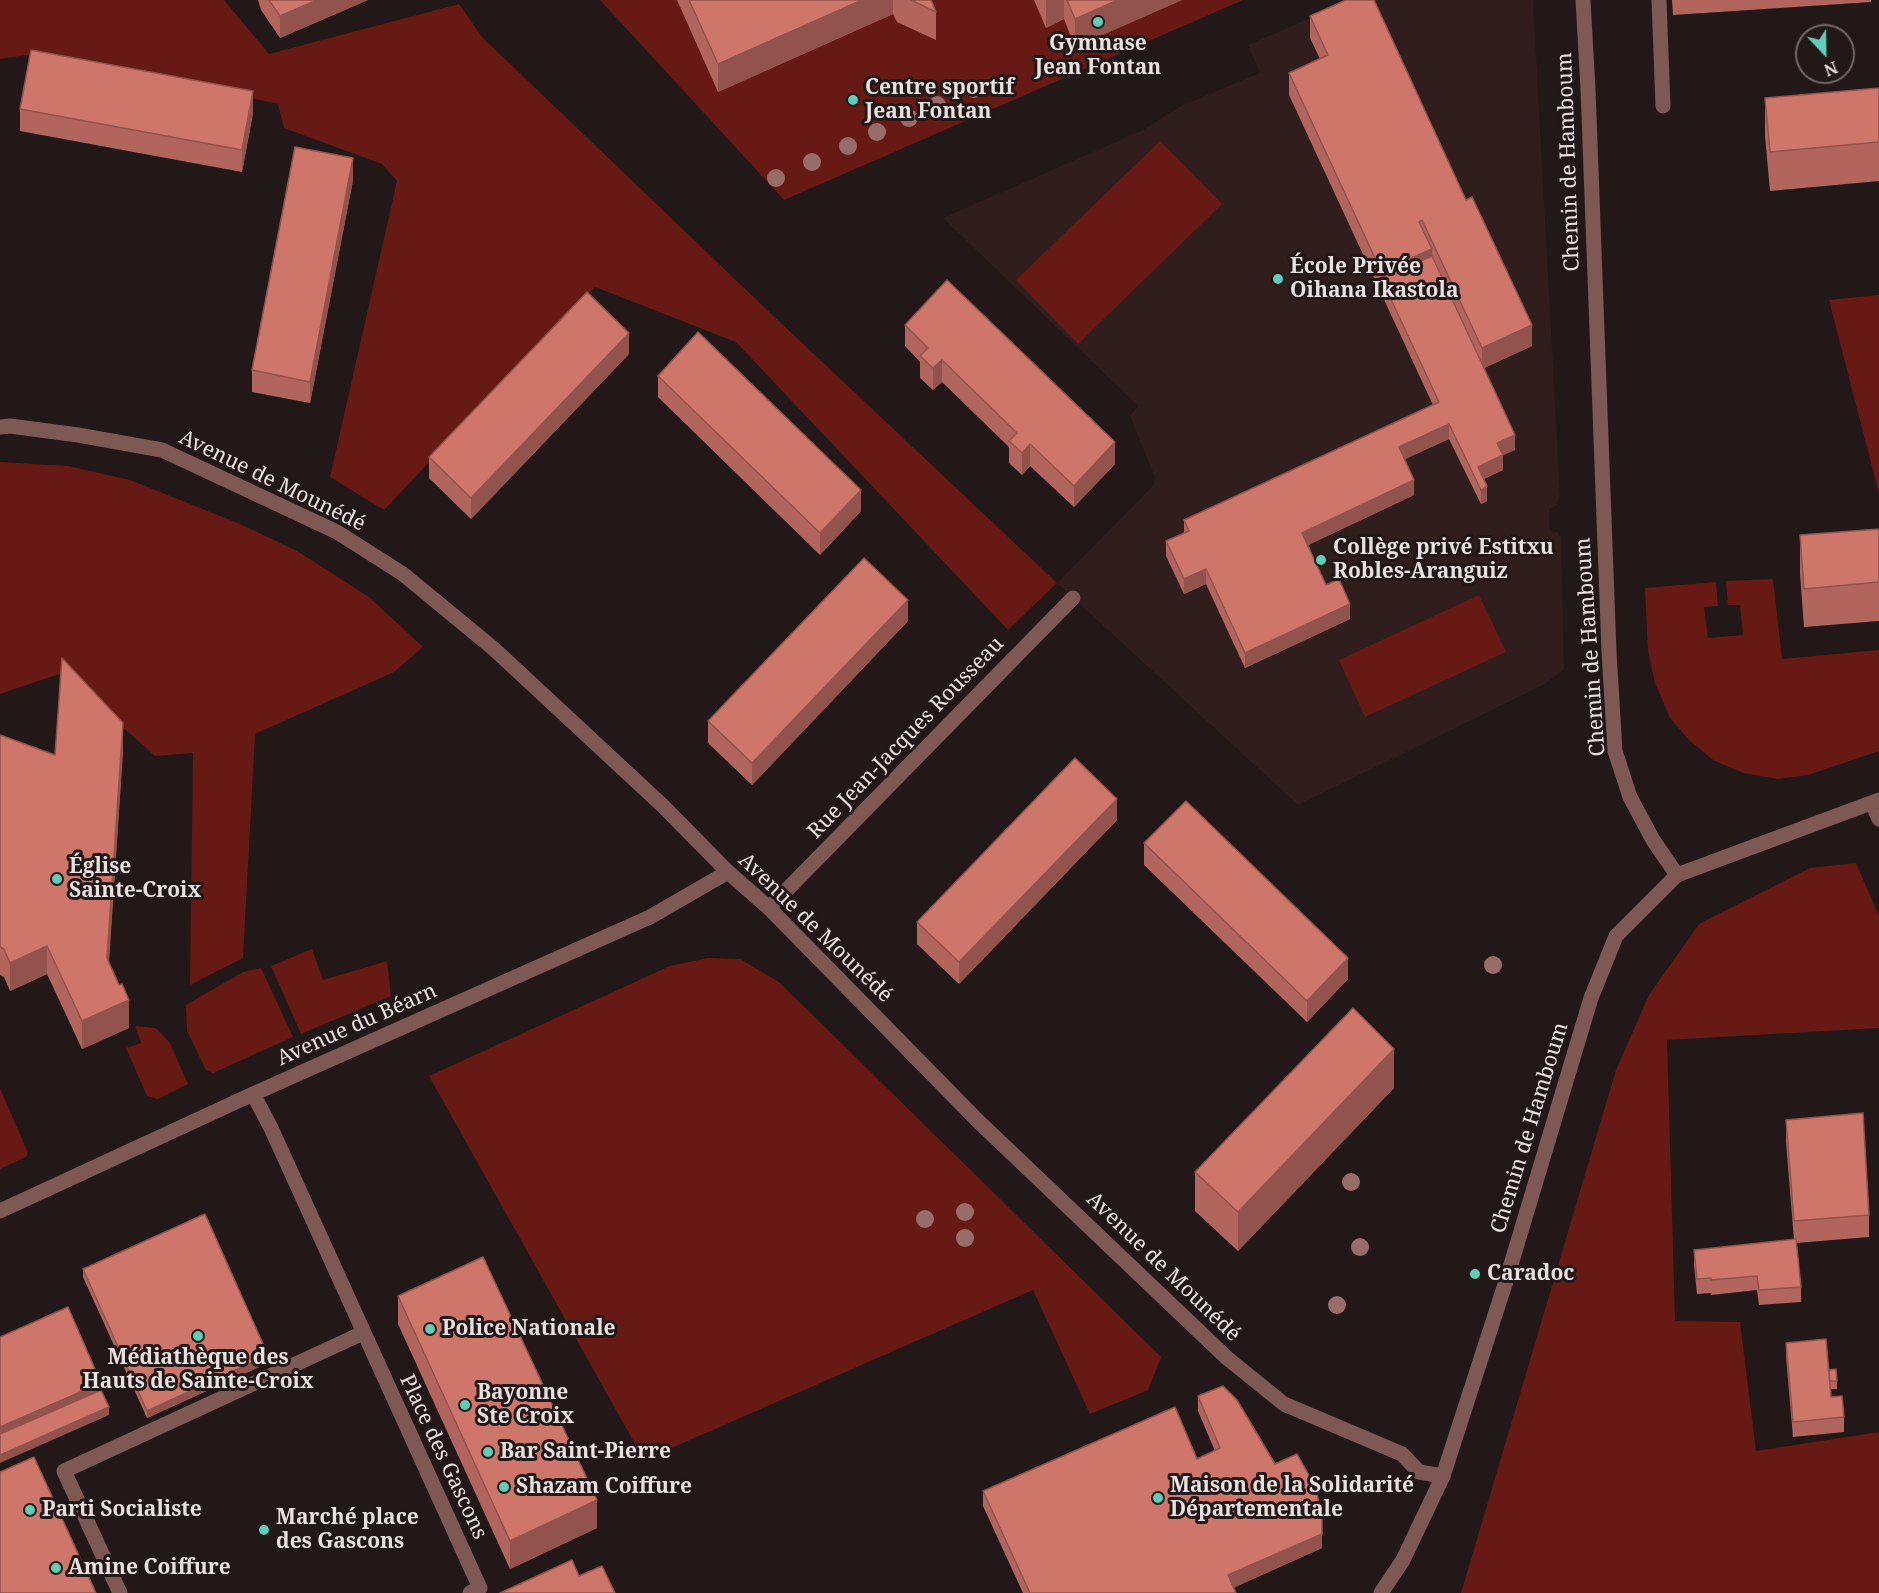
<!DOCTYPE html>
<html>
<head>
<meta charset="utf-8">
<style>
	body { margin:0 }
	#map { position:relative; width:1879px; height:1593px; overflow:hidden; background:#221817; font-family:"Noto Serif",serif }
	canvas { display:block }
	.north { position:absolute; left:1795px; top:24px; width:60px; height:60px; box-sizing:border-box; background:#221817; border:2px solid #726867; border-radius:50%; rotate:158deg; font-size:16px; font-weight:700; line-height:24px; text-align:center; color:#e9e1e0 }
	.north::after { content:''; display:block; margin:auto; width:21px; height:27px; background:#5eceb7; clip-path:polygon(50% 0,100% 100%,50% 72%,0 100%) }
</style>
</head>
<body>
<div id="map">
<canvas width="1879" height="1593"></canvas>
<div class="north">N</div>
</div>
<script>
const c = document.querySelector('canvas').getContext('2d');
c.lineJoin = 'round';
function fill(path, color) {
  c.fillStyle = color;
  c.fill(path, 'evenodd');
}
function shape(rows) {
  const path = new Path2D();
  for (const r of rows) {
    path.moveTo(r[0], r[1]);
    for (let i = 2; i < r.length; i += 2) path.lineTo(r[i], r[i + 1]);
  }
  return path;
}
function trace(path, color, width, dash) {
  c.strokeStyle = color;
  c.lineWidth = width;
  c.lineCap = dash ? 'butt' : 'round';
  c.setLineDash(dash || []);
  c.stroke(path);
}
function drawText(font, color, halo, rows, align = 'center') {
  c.font = font + ' "Noto Serif",serif';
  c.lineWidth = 6;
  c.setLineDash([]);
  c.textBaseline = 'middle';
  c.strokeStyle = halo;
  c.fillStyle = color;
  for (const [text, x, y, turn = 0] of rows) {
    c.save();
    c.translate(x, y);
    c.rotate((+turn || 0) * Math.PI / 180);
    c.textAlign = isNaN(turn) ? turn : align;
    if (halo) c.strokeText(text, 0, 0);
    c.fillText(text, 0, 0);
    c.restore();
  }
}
const built = shape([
	[1352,0,1533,0,1560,496,1556,506,1549,509,1550,531,1557,532,1561,537,1564,669,1545,684,1298,805,1057,583,1153,486,1155,477,1130,416,1138,406,943,218,1141,131,1183,105,1260,73,1248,45]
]);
const green = shape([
	[0,0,224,0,269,54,459,4,482,37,765,308,1057,583,1008,630,736,342,595,287,384,510,330,477,397,181,382,164,284,128,278,104,45,52,0,59],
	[600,0,1243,0,784,200],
	[1160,141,1222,204,1078,344,1016,280],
	[1879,295,1879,494,1829,300],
	[0,462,68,466,130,480,240,524,297,551,369,597,423,647,394,672,255,734,243,958,190,985,193,753,155,756,62,673,0,694],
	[1773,579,1782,659,1879,650,1879,751,1808,775,1778,779,1743,773,1713,760,1689,740,1670,718,1655,683,1648,651,1645,588,1716,582,1718,606,1704,607,1708,638,1743,635,1740,605,1728,605,1726,581],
	[1479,595,1506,652,1365,717,1339,660],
	[1856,863,1879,916,1879,1028,1667,1040,1675,1321,1740,1322,1756,1451,1879,1432,1879,1593,1461,1593,1616,1070,1649,995,1699,924,1810,868],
	[312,949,323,980,387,961,391,996,301,1034,271,966],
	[708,958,740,959,779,982,1161,1357,1148,1390,1090,1414,1033,1290,644,1460,429,1076,670,966],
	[261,968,293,1037,213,1073,206,1070,187,1031,186,1005,243,972],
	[135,1026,156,1028,170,1043,188,1084,158,1099,147,1096,126,1048,141,1043],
	[0,1088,28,1153,26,1157,0,1169]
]);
const service = shape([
	[1659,0,1663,106]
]);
const minor = shape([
	[1583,0,1588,89,1609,652,1615,751,1630,797,1653,840,1677,875],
	[1872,803,1879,819],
	[769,908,1073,598],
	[253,1094,271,1128,480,1588,470,1593],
	[0,1211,253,1094,650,917,728,872],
	[1443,1476,1506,1281,1591,998,1616,936,1677,875,1879,800],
	[120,1593,64,1471,363,1333]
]);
const tertiary = shape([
	[0,427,10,426,78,435,162,450,337,532,403,574,494,649,663,806,728,872,769,908,978,1121,1227,1358,1284,1404,1402,1454,1419,1472,1443,1476,1403,1560,1381,1593]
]);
const trees = [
	[974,89],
	[937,105],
	[909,118],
	[877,132],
	[848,146],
	[812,162],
	[776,178],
	[1493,965],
	[1351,1182],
	[965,1212],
	[925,1219],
	[965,1238],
	[1360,1247],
	[1337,1305]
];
const wall = shape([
	[258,0,368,0,280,38,261,10],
	[677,0,931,0,936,12,936,40,897,22,893,14,718,92],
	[1034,0,1182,0,1075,47,1064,19,1046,28],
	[1672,0,1871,0,1871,2,1673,15],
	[1310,16,1532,346,1484,368,1515,450,1502,455,1503,470,1484,479,1487,501,1481,504,1449,439,1404,459,1414,495,1308,545,1326,585,1350,619,1245,668,1206,584,1184,594,1166,556,1166,541,1184,533,1184,520,1433,405,1289,95,1289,73,1320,59,1310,38],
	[1879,88,1879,181,1770,191,1765,136,1765,98],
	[20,109,253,113,242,172,20,131],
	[353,180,310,403,252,392,252,370],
	[905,325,1115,464,1074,507,1030,466,1022,475,1009,463,1009,447,942,382,933,390,920,378,920,362,905,346],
	[629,354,471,519,429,478,429,457],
	[658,376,861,511,820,555,658,397],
	[1879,529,1879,621,1804,627,1800,574,1800,535],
	[908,621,752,785,708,743,708,721],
	[0,735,55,755,123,751,109,962,129,1028,82,1049,47,974,10,991,4,977,0,975],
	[1117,820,959,984,917,944,917,922],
	[1144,843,1348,979,1307,1022,1144,865],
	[1394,1088,1238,1251,1195,1211,1195,1172],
	[1786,1120,1869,1215,1869,1237,1796,1243,1801,1287,1801,1302,1759,1305,1757,1290,1711,1295,1711,1293,1697,1294,1694,1265,1694,1250,1794,1240,1786,1142],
	[83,1269,268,1363,147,1418,83,1277],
	[398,1296,597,1528,510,1569,398,1324],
	[1786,1343,1829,1370,1837,1381,1837,1389,1830,1389,1831,1397,1844,1417,1844,1432,1793,1437,1786,1357],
	[1198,1396,1275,1464,1322,1548,1233,1588,1236,1593,1023,1593,983,1506,983,1491,1197,1459,1215,1451,1198,1411]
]);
const shadedWall = shape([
	[317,0,368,0,280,38,280,16],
	[862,0,893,0,893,14,718,92,718,64],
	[1046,0,1064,0,1064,19,1046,28],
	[1118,0,1182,0,1075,47,1075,19],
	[253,91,253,113,242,172,242,150],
	[353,158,353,180,310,403,310,382],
	[1432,249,1432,271,1381,278,1381,271],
	[1532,325,1532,346,1482,369,1482,348],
	[629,333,629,354,471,519,471,498],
	[942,360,942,382,933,390,933,368],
	[1449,424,1449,439,1399,462,1399,447],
	[1515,435,1515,450,1497,458,1497,443],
	[1115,442,1115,464,1074,507,1074,486],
	[1030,444,1030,466,1022,475,1022,453],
	[1503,455,1503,470,1478,481,1478,467],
	[1414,480,1414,495,1302,548,1302,533],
	[1487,486,1487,501,1481,504,1481,490],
	[861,490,861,511,820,555,820,533],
	[1206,569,1206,584,1184,594,1184,579],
	[908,600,908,621,752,785,752,763],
	[1350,604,1350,619,1245,668,1245,653],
	[123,723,123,751,107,986,107,958],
	[1117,799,1117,820,959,984,959,962],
	[47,946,47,974,10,991,10,963],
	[1348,958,1348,979,1307,1022,1307,1001],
	[129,1000,129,1028,82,1049,82,1021],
	[1394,1049,1394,1088,1238,1251,1238,1212],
	[268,1355,268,1363,147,1418,147,1411],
	[101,1383,101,1397,0,1442,0,1427],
	[109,1407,109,1415,0,1463,0,1455],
	[597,1500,597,1528,510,1569,510,1541],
	[1322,1534,1322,1548,1228,1590,1228,1575]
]);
const building = shape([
	[269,0,317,0,280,16,269,0],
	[689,0,862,0,718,64,689,0],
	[911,0,931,0,936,12,911,0],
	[1067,0,1118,0,1075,19,1067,0],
	[1346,0,1374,0,1466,200,1472,197,1532,325,1482,348,1422,220,1419,222,1432,249,1381,271,1289,73,1328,55,1310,16,1346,0],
	[31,50,253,91,242,150,20,109,31,50],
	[1879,88,1879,142,1770,152,1765,98,1879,88],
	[295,147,353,158,310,382,252,370,295,147],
	[1432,256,1515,435,1497,443,1503,455,1478,467,1487,486,1481,490,1449,424,1399,447,1414,480,1302,533,1326,585,1339,579,1350,604,1245,653,1206,569,1184,579,1166,541,1189,531,1184,520,1439,402,1381,278,1432,256],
	[947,280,1115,442,1074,486,1030,444,1022,453,1009,441,1017,433,942,360,933,368,920,356,928,348,905,325,947,280],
	[587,292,629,333,471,498,429,457,587,292],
	[698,332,861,490,820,533,658,376,698,332],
	[1879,529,1879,582,1804,589,1800,535,1879,529],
	[864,558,908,600,752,763,708,721,864,558],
	[62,658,123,723,107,958,119,985,122,984,129,1000,82,1021,47,946,10,963,4,949,0,947,0,735,55,755,62,658],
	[1075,758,1117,799,959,962,917,922,1075,758],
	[1186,801,1348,958,1307,1001,1144,843,1186,801],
	[1353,1008,1394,1049,1238,1212,1195,1172,1353,1008],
	[1863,1113,1869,1215,1794,1221,1786,1120,1863,1113],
	[205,1214,268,1355,147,1411,83,1269,205,1214],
	[1796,1239,1801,1287,1759,1290,1757,1276,1711,1280,1711,1278,1697,1279,1694,1250,1796,1239],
	[483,1257,597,1500,510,1541,398,1296,483,1257],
	[68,1307,101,1383,0,1427,0,1337,68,1307],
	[1826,1339,1831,1397,1842,1396,1844,1417,1793,1422,1786,1343,1826,1339],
	[1836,1369,1837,1381,1830,1381,1829,1370,1836,1369],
	[1223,1386,1237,1400,1275,1464,1297,1454,1316,1488,1322,1519,1322,1534,1228,1575,1236,1593,1030,1593,983,1491,1175,1407,1197,1459,1220,1448,1198,1396,1223,1386],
	[101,1390,109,1407,0,1455,0,1434,101,1390],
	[34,1457,96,1593,0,1593,0,1472,34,1457],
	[572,1560,579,1576,602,1566,615,1593,500,1593,572,1560]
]);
const markers = [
	[1098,22,6,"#5eceb7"],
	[853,100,6,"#5eceb7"],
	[1278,279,6,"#5eceb7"],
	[1321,560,6,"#5eceb7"],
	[57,879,6,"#5eceb7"],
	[1475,1274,6,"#5eceb7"],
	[430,1329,6,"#5eceb7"],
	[198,1336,6,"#5eceb7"],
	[465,1405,6,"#5eceb7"],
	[488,1452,6,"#5eceb7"],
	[504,1487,6,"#5eceb7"],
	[1158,1498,6,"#5eceb7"],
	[30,1510,6,"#5eceb7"],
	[264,1530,6,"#5eceb7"],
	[56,1568,6,"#5eceb7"]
];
const poiNames = [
	["Gymnase",1098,44,"center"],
	["Jean Fontan",1098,68,"center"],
	["Centre sportif",865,88],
	["Jean Fontan",865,112],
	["École Privée",1290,267],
	["Oihana Ikastola",1290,291],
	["Collège privé Estitxu",1333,548],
	["Robles-Aranguiz",1333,572],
	["Église",69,867],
	["Sainte-Croix",69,891],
	["Caradoc",1487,1274],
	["Police Nationale",442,1329],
	["Médiathèque des",198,1358,"center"],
	["Hauts de Sainte-Croix",198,1382,"center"],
	["Bayonne",477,1393],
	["Ste Croix",477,1417],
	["Bar Saint-Pierre",500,1452],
	["Maison de la Solidarité",1170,1486],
	["Départementale",1170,1510],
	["Shazam Coiffure",516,1487],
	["Parti Socialiste",42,1510],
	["Marché place",276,1518],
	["des Gascons",276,1542],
	["Amine Coiffure",68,1568]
];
const streetNames = [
	["Chemin de Hamboum",1569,162,-92],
	["Avenue de Mounédé",272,481,26],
	["Chemin de Hamboum",1591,647,-94],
	["Rue Jean-Jacques Rousseau",906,738,-46],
	["Avenue de Mounédé",815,928,44],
	["Avenue du Béarn",357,1025,-24],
	["Chemin de Hamboum",1530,1128,-73],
	["Avenue de Mounédé",1163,1267,44],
	["Place des Gascons",443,1457,65]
];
fill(built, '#2f1e1c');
fill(green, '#671914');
trace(service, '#7e5853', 15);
trace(minor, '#7e5853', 15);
trace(tertiary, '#7e5853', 15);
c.fillStyle = '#996d67';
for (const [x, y] of trees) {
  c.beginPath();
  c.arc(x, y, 9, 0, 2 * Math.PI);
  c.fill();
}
fill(wall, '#b2655c');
fill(shadedWall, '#91534b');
fill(building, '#cf766b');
trace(building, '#91534b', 1.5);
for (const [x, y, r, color] of markers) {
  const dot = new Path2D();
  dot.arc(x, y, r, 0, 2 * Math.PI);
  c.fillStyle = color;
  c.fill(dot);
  trace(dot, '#221817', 2);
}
drawText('bold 21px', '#e9e1e0', '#221817', poiNames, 'left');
drawText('21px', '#e9e1e0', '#221817', streetNames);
</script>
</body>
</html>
